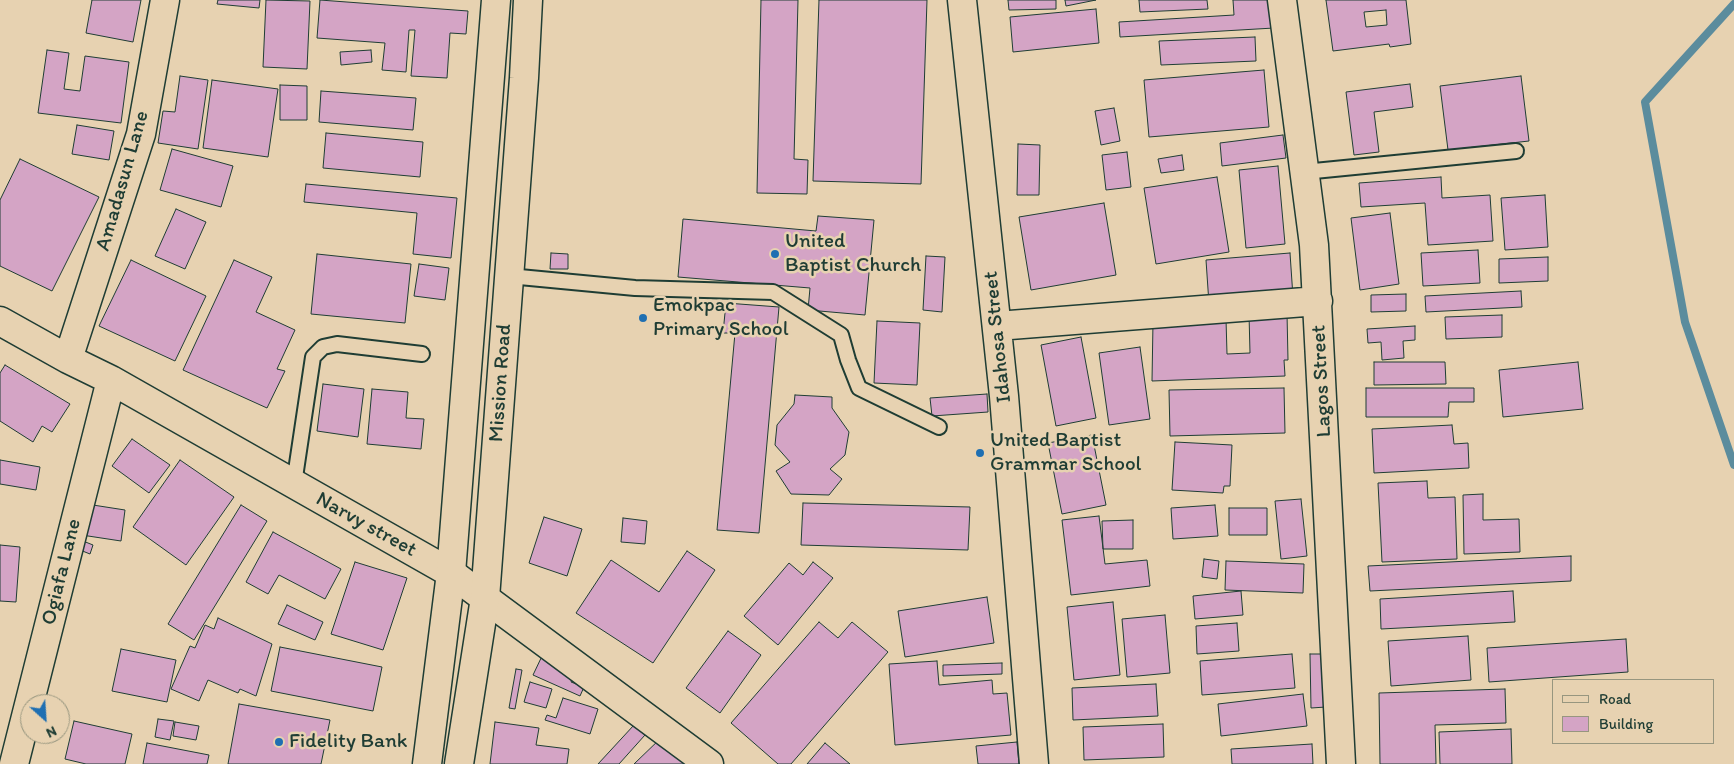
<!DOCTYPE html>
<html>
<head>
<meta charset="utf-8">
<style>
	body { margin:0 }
	#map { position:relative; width:1734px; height:764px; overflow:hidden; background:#e7d2b1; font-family:Itim,sans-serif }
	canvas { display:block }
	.legend { position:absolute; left:1552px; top:679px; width:162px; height:65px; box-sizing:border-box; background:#e7d2b1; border:1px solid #97967f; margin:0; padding:6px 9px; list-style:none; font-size:15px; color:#1f3d34 }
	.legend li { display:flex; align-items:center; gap:10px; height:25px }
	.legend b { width:25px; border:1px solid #97967f }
	.north { position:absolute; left:20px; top:694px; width:50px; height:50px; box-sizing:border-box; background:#e7d2b1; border:1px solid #97967f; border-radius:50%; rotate:154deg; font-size:14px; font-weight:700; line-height:20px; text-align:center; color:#1f3d34 }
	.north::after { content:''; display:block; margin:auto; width:18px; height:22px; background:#1f6fb2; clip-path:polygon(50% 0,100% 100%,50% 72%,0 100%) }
</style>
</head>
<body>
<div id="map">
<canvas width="1734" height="764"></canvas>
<ul class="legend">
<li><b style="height:6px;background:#e7d2b1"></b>Road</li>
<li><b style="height:14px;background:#d4a4c5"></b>Building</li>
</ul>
<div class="north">N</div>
</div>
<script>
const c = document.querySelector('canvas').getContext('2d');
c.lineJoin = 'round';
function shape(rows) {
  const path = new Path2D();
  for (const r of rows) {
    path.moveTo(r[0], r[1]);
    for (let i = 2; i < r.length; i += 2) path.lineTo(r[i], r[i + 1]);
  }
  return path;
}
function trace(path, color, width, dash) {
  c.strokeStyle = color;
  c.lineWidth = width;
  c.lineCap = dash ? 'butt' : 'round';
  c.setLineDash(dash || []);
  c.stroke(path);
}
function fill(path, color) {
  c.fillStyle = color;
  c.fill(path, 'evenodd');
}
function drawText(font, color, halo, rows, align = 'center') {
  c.font = font + ' Itim,sans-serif';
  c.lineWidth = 5;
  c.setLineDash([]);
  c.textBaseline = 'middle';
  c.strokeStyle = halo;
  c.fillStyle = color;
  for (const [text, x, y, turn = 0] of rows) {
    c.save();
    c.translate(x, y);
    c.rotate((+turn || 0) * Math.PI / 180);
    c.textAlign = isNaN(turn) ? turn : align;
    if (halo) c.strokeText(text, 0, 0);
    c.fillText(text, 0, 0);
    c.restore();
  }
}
const stream = shape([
	[1734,4,1645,102,1685,322,1734,465]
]);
const building = shape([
	[92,0,141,0,133,42,86,33,92,0],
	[218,0,260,0,259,8,217,4,218,0],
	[266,0,310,1,307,69,263,67,266,0],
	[320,0,468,11,466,34,450,33,447,78,411,76,415,30,409,30,406,72,382,70,385,43,317,38,320,0],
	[761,0,798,0,794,159,808,160,807,194,757,193,761,0],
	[819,0,927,0,921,184,813,181,819,0],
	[1008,0,1056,0,1056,9,1009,10,1008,0],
	[1065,0,1096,0,1066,6,1065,0],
	[1139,0,1207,0,1208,9,1140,12,1139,0],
	[1233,0,1273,0,1274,28,1120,37,1119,22,1234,15,1233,0],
	[1326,0,1406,0,1411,44,1390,47,1389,44,1333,51,1326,0],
	[1386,10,1387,25,1366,27,1364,12,1386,10],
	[1096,9,1099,43,1013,52,1010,17,1096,9],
	[1255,37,1256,61,1161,65,1159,41,1255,37],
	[47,50,69,53,64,89,80,91,85,56,129,62,121,123,38,113,47,50],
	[371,50,372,62,341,65,340,52,371,50],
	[1264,70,1269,127,1149,137,1144,80,1264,70],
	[180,76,208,80,198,149,158,143,163,111,175,112,180,76],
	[1521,76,1529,141,1448,150,1440,86,1521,76],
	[212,80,278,89,268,157,203,148,212,80],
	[1410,84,1413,107,1374,112,1379,152,1354,155,1346,92,1410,84],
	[280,85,307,86,307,120,280,120,280,85],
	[321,91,416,98,413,130,319,122,321,91],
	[1114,108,1120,141,1101,145,1095,111,1114,108],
	[77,125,114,131,109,160,72,154,77,125],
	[326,133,423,142,420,177,323,168,326,133],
	[1283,135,1286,158,1222,166,1220,143,1283,135],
	[1018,144,1040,145,1039,195,1017,195,1018,144],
	[172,149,233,166,221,207,160,190,172,149],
	[1127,152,1131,187,1106,190,1102,155,1127,152],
	[1182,155,1184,170,1161,173,1158,159,1182,155],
	[20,159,99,197,52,291,0,266,0,200,20,159],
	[1278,166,1285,244,1246,248,1239,170,1278,166],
	[1217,177,1229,252,1156,264,1144,188,1217,177],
	[1441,177,1442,198,1490,195,1493,241,1428,245,1425,203,1361,207,1359,183,1441,177],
	[306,184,457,198,451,258,413,254,417,213,304,202,306,184],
	[1545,195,1548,247,1505,250,1501,198,1545,195],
	[1104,203,1116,275,1031,290,1019,217,1104,203],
	[176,209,206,222,185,269,155,256,176,209],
	[1390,213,1399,284,1360,290,1351,218,1390,213],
	[818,216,874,220,865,315,808,310,810,288,678,277,683,219,816,231,818,216],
	[1478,250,1480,283,1423,286,1421,253,1478,250],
	[551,253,568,254,568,269,550,269,551,253],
	[1290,253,1293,297,1209,304,1206,260,1290,253],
	[317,254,411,264,405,323,311,314,317,254],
	[926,256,945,257,942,312,923,310,926,256],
	[1548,257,1548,281,1499,283,1499,259,1548,257],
	[131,260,206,296,175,361,99,326,131,260],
	[234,260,272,277,256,312,295,330,277,369,285,371,267,408,183,370,234,260],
	[419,264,449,268,445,300,414,296,419,264],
	[1521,291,1522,307,1426,312,1425,296,1521,291],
	[1406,294,1406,311,1371,312,1371,295,1406,294],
	[726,303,779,307,759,533,717,530,735,333,723,333,726,303],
	[1287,313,1288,360,1284,360,1285,376,1152,381,1153,322,1226,319,1227,354,1250,353,1249,314,1287,313],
	[1502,315,1502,337,1446,339,1445,317,1502,315],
	[877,321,920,323,917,385,874,383,877,321],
	[1415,326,1415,340,1403,341,1404,358,1382,360,1381,342,1368,343,1367,329,1415,326],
	[1081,337,1096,418,1056,426,1041,345,1081,337],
	[1140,347,1150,419,1109,425,1099,353,1140,347],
	[1374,362,1445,362,1446,384,1374,385,1374,362],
	[1578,362,1583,409,1503,417,1499,370,1578,362],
	[5,365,70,404,52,432,42,426,33,442,0,421,0,373,5,365],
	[323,384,364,389,358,437,317,431,323,384],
	[1284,388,1285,433,1170,436,1169,390,1284,388],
	[1366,388,1474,388,1474,402,1449,402,1448,417,1366,417,1366,388],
	[372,389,408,392,406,418,424,419,421,449,367,444,372,389],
	[987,394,988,412,932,416,930,398,987,394],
	[795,395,832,397,832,408,849,432,845,455,830,469,842,479,829,495,791,494,776,471,790,462,775,445,777,425,794,404,795,395],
	[1452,425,1454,444,1468,443,1469,468,1374,473,1372,429,1452,425],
	[1092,435,1106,505,1062,514,1048,443,1092,435],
	[132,439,170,465,149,493,112,466,132,439],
	[1175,442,1232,445,1230,486,1224,486,1223,493,1172,490,1175,442],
	[0,460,40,467,36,490,0,484,0,460],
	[180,460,234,497,186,565,133,527,180,460],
	[1427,481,1428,498,1455,497,1457,559,1382,562,1378,483,1427,481],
	[1483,494,1483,520,1519,519,1520,552,1464,554,1463,495,1483,494],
	[1301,499,1307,556,1281,559,1275,501,1301,499],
	[80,503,125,510,121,541,75,534,80,503],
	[803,503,970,507,968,550,801,545,803,503],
	[241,505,267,521,194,640,168,624,241,505],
	[1215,505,1218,536,1173,539,1171,508,1215,505],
	[1229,508,1267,508,1267,535,1229,535,1229,508],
	[1099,516,1105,564,1147,560,1150,586,1071,595,1062,520,1099,516],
	[544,517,582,529,567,576,529,563,544,517],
	[623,518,647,521,645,544,621,542,623,518],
	[1133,520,1133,549,1103,549,1102,521,1133,520],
	[273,532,341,569,325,599,279,575,268,594,246,582,273,532],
	[73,537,93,545,90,554,70,546,73,537],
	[0,545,20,547,16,602,0,601,0,545],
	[687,551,715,570,653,663,576,613,611,560,659,592,687,551],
	[1571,556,1571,581,1370,591,1368,566,1571,556],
	[1204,559,1219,561,1217,579,1202,577,1204,559],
	[1226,561,1304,564,1303,593,1225,590,1226,561],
	[355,562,407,578,383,650,331,634,355,562],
	[813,562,833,578,778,645,744,616,789,563,803,575,813,562],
	[1241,591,1243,615,1195,619,1193,596,1241,591],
	[1513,591,1515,622,1381,629,1380,599,1513,591],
	[987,597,994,643,905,657,898,611,987,597],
	[1113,602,1120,675,1074,680,1067,607,1113,602],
	[287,605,323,622,315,640,278,624,287,605],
	[1165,615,1170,673,1127,677,1122,619,1165,615],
	[218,618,272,644,256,696,240,689,238,693,208,680,199,701,171,689,190,646,195,648,205,625,214,629,218,618],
	[819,622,838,638,852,622,888,652,791,764,778,764,731,723,819,622],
	[1237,623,1239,651,1197,654,1196,626,1237,623],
	[728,631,761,655,720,713,686,688,728,631],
	[1468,636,1471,680,1391,686,1388,641,1468,636],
	[1626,639,1628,672,1489,682,1487,648,1626,639],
	[280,647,382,667,373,711,271,691,280,647],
	[121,649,176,660,167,702,112,691,121,649],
	[543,654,577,669,571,682,584,687,580,696,533,675,543,654],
	[1292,654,1295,688,1202,695,1200,661,1292,654],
	[1310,654,1324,654,1326,707,1311,708,1310,654],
	[937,661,939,685,992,680,993,694,1007,693,1011,735,895,745,889,664,937,661],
	[1002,663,1002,674,943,676,943,665,1002,663],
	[516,669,522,670,515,709,509,708,516,669],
	[530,682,552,689,546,708,524,702,530,682],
	[1156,684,1158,716,1073,720,1072,688,1156,684],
	[1505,689,1506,723,1435,725,1436,764,1380,764,1379,693,1505,689],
	[1303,694,1307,726,1221,736,1218,704,1303,694],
	[563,698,598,709,590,734,545,720,547,715,556,718,563,698],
	[239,704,330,720,321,764,228,764,239,704],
	[158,719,174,721,170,740,155,737,158,719],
	[74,721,132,734,125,764,86,764,65,759,74,721],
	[175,722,199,726,196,740,173,736,175,722],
	[495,722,539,728,536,745,569,749,567,764,490,764,495,722],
	[1163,724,1164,757,1084,760,1083,727,1163,724],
	[634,725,645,735,619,764,598,764,634,725],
	[1511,729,1512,764,1440,764,1439,732,1511,729],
	[662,737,687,764,634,764,662,737],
	[1017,742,1019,764,978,764,976,746,1017,742],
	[147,743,209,755,207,764,143,764,147,743],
	[825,743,850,764,807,764,825,743],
	[1312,744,1313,764,1232,764,1231,749,1312,744]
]);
const lane = shape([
	[1304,172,1516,151],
	[509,276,635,288,773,292,841,335,848,360,859,388,939,427],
	[294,484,313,357,323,347,337,344,422,354]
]);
const street = shape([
	[962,0,1004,396,1034,764],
	[1282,0,1314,245,1341,764],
	[0,321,68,359,111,380,451,573,709,764],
	[997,326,1318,301],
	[68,359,141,134,165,0],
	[14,764,111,380]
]);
const secondary = shape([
	[427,764,451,573,496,0],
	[459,764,485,598,524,78,528,0]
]);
const markers = [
	[775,254,5,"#1f6fb2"],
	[643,318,5,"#1f6fb2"],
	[980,453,5,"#1f6fb2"],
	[279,742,5,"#1f6fb2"]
];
const streetNames = [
	["Amadasun Lane",123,181,-74],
	["Idahosa Street",998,337,-96],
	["Lagos Street",1322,381,-93],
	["Mission Road",501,383,-86],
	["Narvy street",366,525,29],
	["Ogiafa Lane",62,572,-76]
];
const poiNames = [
	["United",785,242],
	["Baptist Church",785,266],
	["Emokpac",653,306],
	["Primary School",653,330],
	["United Baptist",990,441],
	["Grammar School",990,465],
	["Fidelity Bank",289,742]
];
trace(stream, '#5b8c9d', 8);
fill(building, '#d4a4c5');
trace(building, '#1f3d34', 1);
trace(lane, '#1f3d34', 18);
trace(street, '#1f3d34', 31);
trace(secondary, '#1f3d34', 31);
trace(lane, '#e7d2b1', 14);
trace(street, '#e7d2b1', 28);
trace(secondary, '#e7d2b1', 28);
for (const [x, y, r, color] of markers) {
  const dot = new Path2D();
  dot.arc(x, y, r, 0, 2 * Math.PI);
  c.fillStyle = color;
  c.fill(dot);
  trace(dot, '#e7d2b1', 2);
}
drawText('21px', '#1f3d34', '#e7d2b1', streetNames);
drawText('21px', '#1f3d34', '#e7d2b1', poiNames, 'left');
</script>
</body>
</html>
